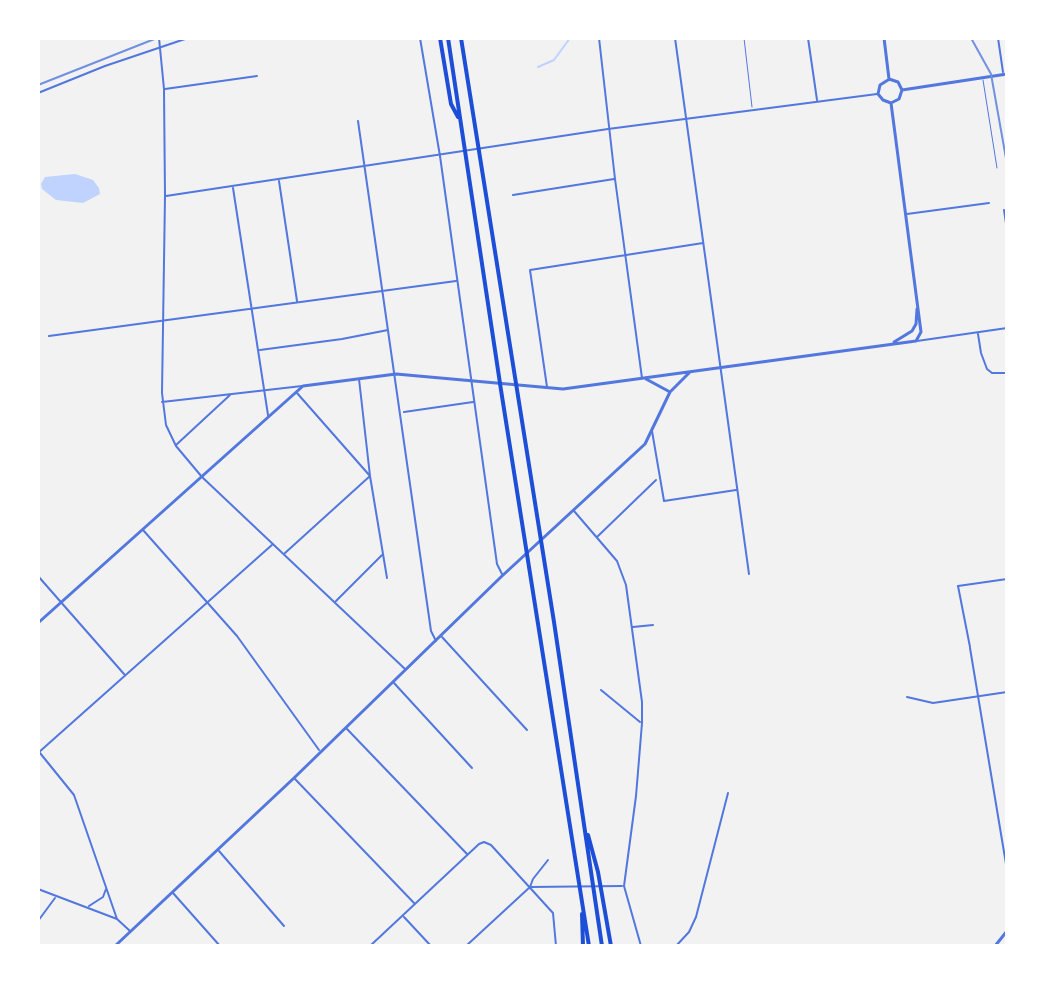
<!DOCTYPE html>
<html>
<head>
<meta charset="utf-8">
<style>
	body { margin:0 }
	#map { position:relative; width:1045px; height:984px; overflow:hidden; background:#f2f2f2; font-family:"PT Sans",sans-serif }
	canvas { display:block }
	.frame { position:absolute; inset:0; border:40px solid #fff; pointer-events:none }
</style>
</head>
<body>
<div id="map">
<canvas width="1045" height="984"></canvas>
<div class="frame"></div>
</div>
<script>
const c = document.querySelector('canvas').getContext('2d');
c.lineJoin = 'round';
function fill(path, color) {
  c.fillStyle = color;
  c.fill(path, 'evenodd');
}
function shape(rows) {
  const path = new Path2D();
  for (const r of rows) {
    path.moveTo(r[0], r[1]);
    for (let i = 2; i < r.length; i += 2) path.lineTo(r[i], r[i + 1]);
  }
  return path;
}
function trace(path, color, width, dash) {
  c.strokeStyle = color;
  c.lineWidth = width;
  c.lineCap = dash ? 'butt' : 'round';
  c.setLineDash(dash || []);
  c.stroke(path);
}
const water = shape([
	[75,174,93,180,99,188,100,194,83,203,56,200,42,189,41,184,45,177]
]);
const stream = shape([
	[538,67,554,60,570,38]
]);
const service = shape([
	[744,38,752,107],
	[983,80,997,168]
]);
const pedestrian = shape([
	[958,586,970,647]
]);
const minor = shape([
	[159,38,164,89,165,196,162,393,166,425,176,446,202,477,405,669],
	[420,38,440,156,497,564,502,574],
	[599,38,615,179,642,378],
	[675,38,749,574],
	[808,38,817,100],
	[998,38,1003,72],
	[165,89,257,76],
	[38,93,105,66,188,38],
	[358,121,431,631,436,641],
	[279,181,297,301],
	[233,188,268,415],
	[513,195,614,179],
	[166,196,608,129,877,94],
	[1004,210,1007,230],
	[907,214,989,203],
	[978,334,981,353,987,369,992,373,1007,373],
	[49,336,456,281],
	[917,341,1007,328],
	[260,350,342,339,388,330],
	[547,387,530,270,703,243],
	[297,393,370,476,387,578],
	[162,402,302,386],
	[404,412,473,402],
	[652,431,664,501,736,490],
	[176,445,230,395],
	[574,511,617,561,626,585,642,702,642,723,636,796,624,886,641,946],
	[143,530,237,636,319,750],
	[597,537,656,480],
	[285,553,370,476,359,379],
	[38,576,124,674],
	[958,586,1007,579],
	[336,601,382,555],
	[633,627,653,625],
	[442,637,527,730],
	[970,648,1007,870],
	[394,683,472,768],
	[601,690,640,722],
	[907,697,933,703,1007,692],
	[347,729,467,854],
	[38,753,273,544],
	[40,753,74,795,117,919],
	[295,779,415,904],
	[219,851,284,926],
	[530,887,622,886],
	[38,889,117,919,130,931],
	[173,893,220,946],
	[89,906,103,897,106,889],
	[404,917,431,946],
	[38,921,55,898],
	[370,946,479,844,484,842,491,845,553,913,556,946],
	[466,946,530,887,533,879,548,860],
	[676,946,689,932,696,917,728,793]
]);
const tertiary = shape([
	[884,38,889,79],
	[889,79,898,82,902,90],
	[888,80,880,85,878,94,883,100,891,103],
	[902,90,1007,74],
	[891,103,899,99,902,90],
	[894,342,912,331,916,324,917,309],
	[646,379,670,392],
	[38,623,303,386,396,374,563,389,916,341,921,332,891,103],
	[115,946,294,778,502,576,645,444,670,392,690,372],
	[995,946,1007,931]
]);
const motorway = shape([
	[440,38,451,104,458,117],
	[448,38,501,390,589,946],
	[461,38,554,622,602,946],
	[588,835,598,872,611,946],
	[582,914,583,946]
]);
const rail = shape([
	[971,38,991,74,1007,164],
	[38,85,157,38]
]);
fill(water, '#bfd3fe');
trace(stream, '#bfd3fe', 2);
trace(service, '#5277de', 1);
trace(pedestrian, '#5277de', 2);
trace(minor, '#5277de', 2);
trace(tertiary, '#5277de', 3);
trace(motorway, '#1d4ed8', 4);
trace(rail, '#7290e2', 2);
</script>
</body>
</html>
